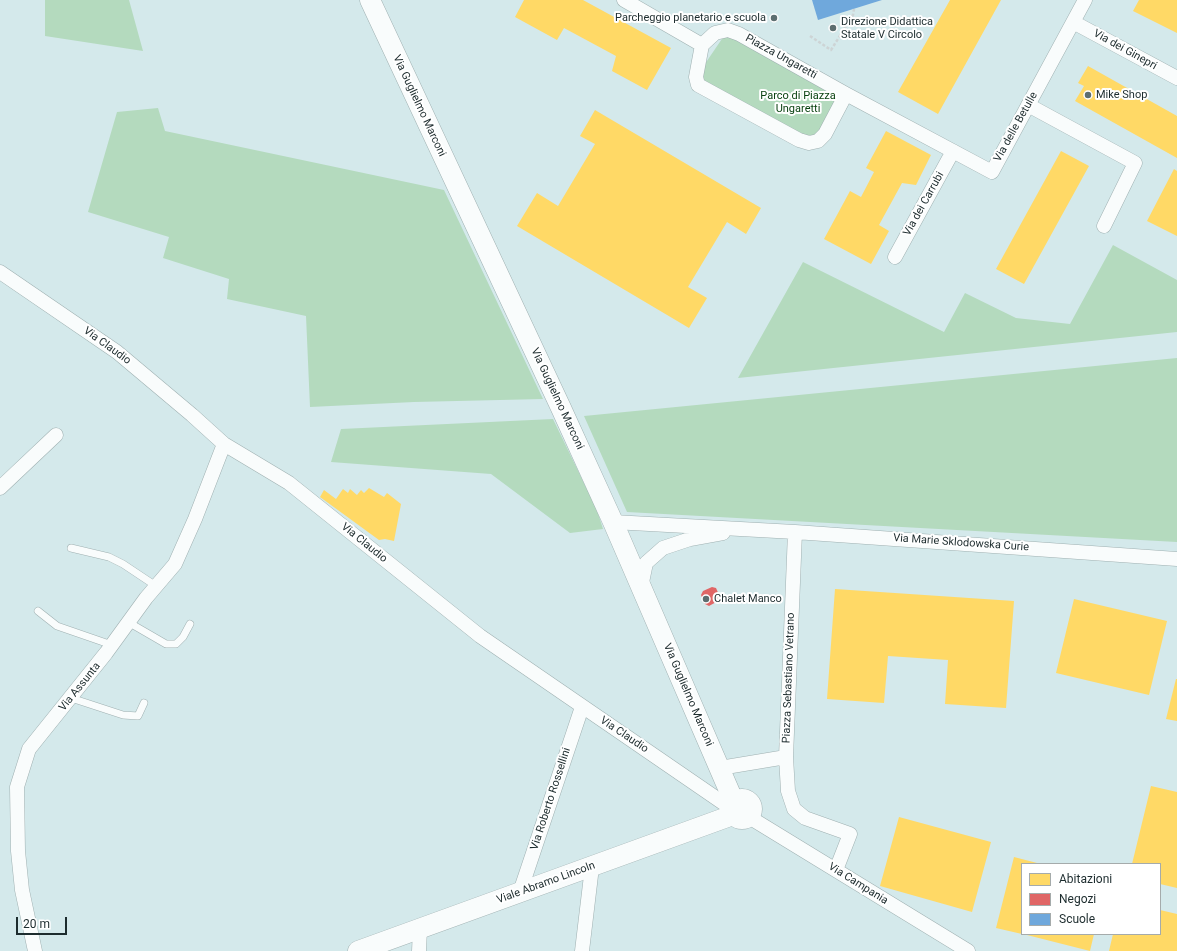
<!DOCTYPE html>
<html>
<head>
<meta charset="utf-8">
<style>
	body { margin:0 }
	#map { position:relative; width:1177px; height:951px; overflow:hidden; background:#d4e9eb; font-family:Roboto,sans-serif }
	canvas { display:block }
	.legend { position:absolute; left:1021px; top:863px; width:140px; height:72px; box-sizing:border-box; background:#fff; border:1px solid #a5abab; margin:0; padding:5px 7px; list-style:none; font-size:12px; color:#1d2c2e }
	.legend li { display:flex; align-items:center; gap:8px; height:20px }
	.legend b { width:20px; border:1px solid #a5abab }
	.scale { position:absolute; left:16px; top:917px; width:51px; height:18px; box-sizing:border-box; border:2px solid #1d2c2e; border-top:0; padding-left:5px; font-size:12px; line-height:14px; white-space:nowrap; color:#1d2c2e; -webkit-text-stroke:3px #fff; paint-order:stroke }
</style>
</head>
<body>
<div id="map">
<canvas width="1177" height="951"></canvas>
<ul class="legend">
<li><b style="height:11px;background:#ffd966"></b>Abitazioni</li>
<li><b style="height:11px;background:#e06666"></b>Negozi</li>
<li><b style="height:11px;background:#6fa8dc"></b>Scuole</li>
</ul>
<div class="scale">20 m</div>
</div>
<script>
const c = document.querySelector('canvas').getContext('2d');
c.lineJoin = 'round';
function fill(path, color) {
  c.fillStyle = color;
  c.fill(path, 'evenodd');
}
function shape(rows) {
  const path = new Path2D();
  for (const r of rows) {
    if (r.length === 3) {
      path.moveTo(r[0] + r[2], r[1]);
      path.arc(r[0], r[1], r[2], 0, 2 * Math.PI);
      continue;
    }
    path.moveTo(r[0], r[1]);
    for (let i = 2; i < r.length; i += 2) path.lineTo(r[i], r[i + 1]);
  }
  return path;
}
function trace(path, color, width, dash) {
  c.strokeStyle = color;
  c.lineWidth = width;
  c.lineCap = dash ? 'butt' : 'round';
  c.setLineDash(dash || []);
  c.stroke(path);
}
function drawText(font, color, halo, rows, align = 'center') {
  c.font = font + ' Roboto,sans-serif';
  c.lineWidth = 4;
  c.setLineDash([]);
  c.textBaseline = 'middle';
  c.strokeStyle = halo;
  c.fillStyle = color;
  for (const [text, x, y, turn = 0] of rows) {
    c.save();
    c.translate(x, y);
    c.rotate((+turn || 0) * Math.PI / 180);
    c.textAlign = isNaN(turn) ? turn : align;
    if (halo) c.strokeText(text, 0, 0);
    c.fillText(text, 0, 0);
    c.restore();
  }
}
const green = shape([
	[45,0,129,0,143,51,45,36],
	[728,30,850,96,809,143,696,77],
	[158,108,165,131,444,190,543,399,414,402,310,407,306,316,227,299,229,279,163,258,169,237,88,212,117,112],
	[1113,245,1177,280,1177,332,738,378,803,262,944,332,965,293,1016,318,1070,324],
	[1177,358,1177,542,627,512,584,416],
	[553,419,597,510,603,529,570,533,491,474,331,462,341,429]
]);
const homes = shape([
	[524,0,583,0,671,48,647,90,612,71,616,56,564,28,557,40,515,17],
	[950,0,1001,0,938,114,898,92],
	[1139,0,1177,0,1177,33,1133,11],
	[1088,66,1177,116,1177,158,1075,101,1084,86,1078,83],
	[595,110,761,208,746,234,727,222,688,287,707,298,689,328,517,226,537,193,558,206,595,144,580,136],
	[886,131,931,155,916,185,902,183,879,225,889,231,871,264,824,239,850,191,861,197,874,172,866,168],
	[1061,151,1089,166,1024,284,996,269],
	[1174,169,1177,171,1177,236,1147,221],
	[369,488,384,497,387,493,401,504,394,541,385,539,379,540,320,497,324,490,336,499,343,489,348,493,350,489,357,495,361,490,364,493],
	[835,589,1014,601,1006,708,945,704,948,660,888,656,884,703,827,699],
	[1074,599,1167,621,1149,695,1056,673],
	[1176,679,1177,679,1177,721,1166,719],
	[1151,786,1177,792,1177,888,1160,884,1160,864,1132,864],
	[899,817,991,842,972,912,880,886],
	[1014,857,1037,863,1022,864,1022,934,996,928],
	[1160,910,1177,914,1177,951,1109,951,1113,934,1160,934],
	[1023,934,1094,934,1090,951]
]);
const shops = shape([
	[712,587,716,588,720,597,718,601,709,606,705,604,701,595,703,591]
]);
const schools = shape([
	[812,0,882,0,818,20]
]);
const path = shape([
	[810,36,831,50,853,15,854,9]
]);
const lane = shape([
	[71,548,109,557,123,564,156,586],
	[38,611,57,626,112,645],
	[128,622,166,644,176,644,183,637,190,624],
	[71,698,123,715,138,716,144,703]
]);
const street = shape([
	[624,0,702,45],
	[1073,22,1177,78],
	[846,94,825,134,818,141,809,143,799,140,698,85,696,77,702,45,715,33,728,30,739,34,846,94,992,172,1085,0],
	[1028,105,1135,163,1104,226],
	[895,257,953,151],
	[0,272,117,352,192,415,224,444,289,483,480,636,732,809],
	[0,488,56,435],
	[613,522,795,532,1177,559],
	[641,587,646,563,663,548,690,539,723,533],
	[786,757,788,791,794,809,805,818,850,834,836,870],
	[720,768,786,757,795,532],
	[749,817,968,951],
	[520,892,582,707],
	[35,951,22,890,18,851,17,787,29,749,106,653,146,598,175,564,195,519,224,444],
	[419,951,420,929],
	[582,951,592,867]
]);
const secondary = shape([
	[370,0,561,408,613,522,734,802],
	[742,809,10],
	[358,951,733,815]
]);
const markers = [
	[774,18,4,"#5d6e70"],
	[833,28,4,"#5d6e70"],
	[1088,95,4,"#5d6e70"],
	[706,599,4,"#5d6e70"]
];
const poiNames = [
	["Parcheggio planetario e scuola",766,18,"right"],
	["Direzione Didattica",841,22],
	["Statale V Circolo",841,35],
	["Mike Shop",1096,95],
	["Chalet Manco",714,599]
];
const streetNames = [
	["Via dei Ginepri",1125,50,29],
	["Piazza Ungaretti",781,57,29],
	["Via Guglielmo Marconi",419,106,65],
	["Via delle Betulle",1016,127,-61],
	["Via dei Carrubi",924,204,-61],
	["Via Claudio",107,346,36],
	["Via Guglielmo Marconi",557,399,65],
	["Via Claudio",364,543,39],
	["Via Marie Sklodowska Curie",961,543,4],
	["Piazza Sebastiano Vetrano",789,678,-88],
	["Via Assunta",80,687,-51],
	["Via Guglielmo Marconi",688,695,67],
	["Via Claudio",624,735,34],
	["Via Roberto Rossellini",551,799,-72],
	["Viale Abramo Lincoln",546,883,-20],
	["Via Campania",858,884,32]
];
const parkNames = [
	["Parco di Piazza",798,96],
	["Ungaretti",798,109]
];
fill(green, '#b4dabe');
fill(homes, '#ffd966');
fill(shops, '#e06666');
fill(schools, '#6fa8dc');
trace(lane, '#9fb0b1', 8);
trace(street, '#9fb0b1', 15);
trace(secondary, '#9fb0b1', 21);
trace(path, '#cdd4d5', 2.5, [3, 2]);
trace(lane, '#f9fcfc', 7);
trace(street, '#f9fcfc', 14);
trace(secondary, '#f9fcfc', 20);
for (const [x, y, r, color] of markers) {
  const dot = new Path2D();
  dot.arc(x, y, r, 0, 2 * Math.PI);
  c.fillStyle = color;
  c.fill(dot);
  trace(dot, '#fff', 1.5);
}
drawText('11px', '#1d2c2e', '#fff', poiNames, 'left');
drawText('11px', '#1d2c2e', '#fff', streetNames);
drawText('11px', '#0a4211', '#fff', parkNames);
</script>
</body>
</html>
